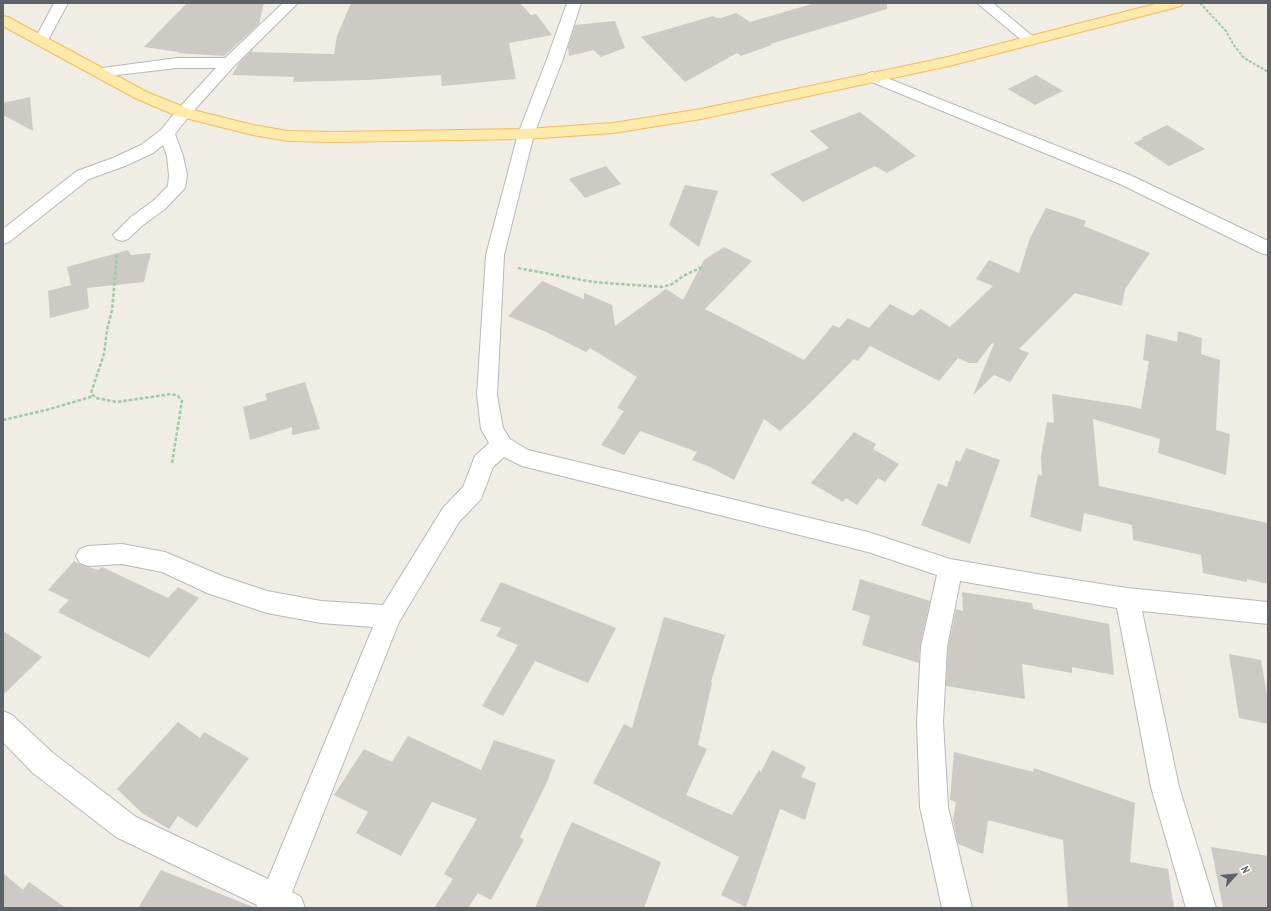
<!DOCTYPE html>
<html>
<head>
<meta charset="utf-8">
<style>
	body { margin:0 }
	#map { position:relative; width:1271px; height:911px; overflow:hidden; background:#f0ede5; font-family:"PT Sans Narrow",sans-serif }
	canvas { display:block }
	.frame { position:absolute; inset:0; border:4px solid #5d6266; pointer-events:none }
	.north { position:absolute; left:1215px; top:855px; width:40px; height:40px; -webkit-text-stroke:3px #fff; paint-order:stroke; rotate:63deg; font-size:11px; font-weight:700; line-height:16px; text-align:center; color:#5d6266 }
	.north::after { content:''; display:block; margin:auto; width:14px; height:18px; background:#5d6266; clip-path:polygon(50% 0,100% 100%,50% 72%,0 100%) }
</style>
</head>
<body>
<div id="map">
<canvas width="1271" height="911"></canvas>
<div class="frame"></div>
<div class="north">N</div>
</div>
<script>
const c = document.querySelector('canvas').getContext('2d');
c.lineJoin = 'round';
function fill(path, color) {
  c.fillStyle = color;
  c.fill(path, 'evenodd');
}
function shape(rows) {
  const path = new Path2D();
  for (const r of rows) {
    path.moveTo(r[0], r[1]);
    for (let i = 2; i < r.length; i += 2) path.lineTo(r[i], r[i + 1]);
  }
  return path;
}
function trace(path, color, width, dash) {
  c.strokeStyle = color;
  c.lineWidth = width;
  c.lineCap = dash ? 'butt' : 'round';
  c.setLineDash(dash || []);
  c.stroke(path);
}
const building = shape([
	[207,3,264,3,259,24,224,56,178,53,179,52,144,47,186,4],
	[351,3,520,3,531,15,536,14,552,35,509,43,516,79,442,86,441,75,367,80,293,82,294,77,232,75,239,63,253,49,252,52,334,54,337,36],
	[815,3,887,3,887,9,770,44,772,45,741,56,737,53,685,82,641,37,713,16,716,18,721,18,736,13,750,22],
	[615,21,625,48,601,57,593,50,569,56,568,47,575,25],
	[1036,75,1063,91,1035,105,1008,89],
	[30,97,33,131,3,115,3,103],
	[860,112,916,156,887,173,875,166,803,202,770,174,829,148,810,131],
	[1167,125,1205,149,1169,166,1134,143,1143,139,1141,138],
	[606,166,621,184,585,198,569,179],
	[685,185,718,191,699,247,669,225],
	[1046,208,1086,221,1084,226,1150,253,1125,289,1122,306,1075,293,1019,349,1029,353,1010,382,994,375,973,395,994,344,992,343,977,363,969,363,958,358,939,381,870,346,858,361,854,359,808,405,780,431,764,419,734,480,710,467,692,460,697,452,640,431,624,455,601,445,624,411,617,408,637,377,590,348,586,352,544,331,508,316,542,281,584,299,584,293,612,305,615,326,666,289,683,300,704,260,724,247,752,261,705,309,804,360,833,325,839,328,848,318,869,328,890,304,913,316,921,309,950,327,993,286,976,279,989,260,1019,273,1030,238],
	[128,250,131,255,151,253,144,282,87,288,89,308,50,318,48,291,71,285,67,267],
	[1178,331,1202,338,1201,354,1220,360,1216,430,1230,434,1226,475,1158,453,1160,439,1093,419,1099,486,1268,523,1268,584,1247,579,1247,582,1203,573,1201,555,1133,540,1132,525,1084,513,1081,532,1030,517,1038,474,1042,476,1041,456,1047,422,1054,423,1052,394,1129,406,1141,409,1149,361,1143,360,1146,334,1177,342],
	[305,382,320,429,292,435,292,427,250,440,243,407,267,400,265,394],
	[854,432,876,444,873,449,899,464,885,482,878,478,857,505,846,498,843,502,811,483],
	[966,448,1000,460,970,544,921,525,938,483,947,487,956,460,960,462],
	[74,561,79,564,98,570,102,567,168,598,178,587,199,598,149,658,58,612,60,611,59,610,69,600,48,590],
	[860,579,930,601,920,647,919,663,862,645,870,616,852,610],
	[501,582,616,628,588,683,535,661,503,716,482,706,518,645,496,636,501,628,480,621],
	[962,592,1032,603,1033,609,1109,624,1114,675,1072,667,1072,673,1022,664,1025,699,946,686,948,647,956,609,963,611],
	[664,617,725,635,711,682,712,683,698,745,707,749,686,795,732,815,759,770,761,772,772,750,806,767,801,777,816,783,805,820,780,809,746,907,721,895,739,857,593,783,624,724,632,728],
	[3,631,42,657,3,695],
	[1229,654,1261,660,1268,701,1268,724,1239,718],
	[178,722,200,738,204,732,249,758,197,828,178,816,169,829,142,813,117,789],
	[408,736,481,770,494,740,555,760,547,782,520,837,524,840,491,900,478,893,468,908,434,908,453,879,444,874,477,819,432,802,401,856,356,833,368,812,334,795,364,749,392,762],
	[954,752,1033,772,1034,768,1135,803,1130,862,1168,869,1174,908,1068,908,1063,840,988,820,983,854,958,844,953,820,956,802,950,800],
	[572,822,661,862,644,908,535,908,564,839],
	[1211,847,1268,856,1268,908,1223,908],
	[161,870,253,907,253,908,138,908],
	[3,873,23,890,29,882,66,908,3,908]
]);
const pathFar1 = shape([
	[1200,3,1226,31,1233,44,1244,58,1268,72]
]);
const path = shape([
	[117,255,112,310,107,330,104,354,91,393,96,398,117,402,171,394,178,396,182,401,172,463],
	[518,268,593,282,662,287,672,284,685,275,702,267],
	[3,420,50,409,94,396]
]);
const minor = shape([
	[54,3,68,3,46,44,41,45,36,44,34,41,54,3],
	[283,3,298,3,234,66,189,116,175,134,183,156,187,175,185,188,165,209,143,225,128,239,122,241,116,239,113,235,131,217,153,201,168,186,169,175,167,156,163,145,153,153,125,166,89,179,9,242,3,244,3,229,77,171,113,158,141,145,161,130,177,110,216,68,177,68,100,77,95,75,92,72,95,69,177,58,225,58,283,3],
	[567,3,581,3,563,59,534,134,504,255,497,395,503,428,510,439,528,450,868,532,950,559,1037,574,1127,588,1268,602,1268,624,1142,611,1179,787,1216,908,1186,908,1151,787,1117,608,960,581,947,647,943,722,948,807,972,908,942,908,920,807,917,722,921,647,937,575,868,552,522,466,504,457,493,467,481,499,459,522,399,622,292,892,301,897,305,908,256,908,257,905,116,837,33,773,3,742,3,711,12,715,53,753,136,817,268,879,373,627,321,623,267,613,207,593,162,572,122,564,88,566,80,563,76,556,80,549,88,546,122,544,165,552,222,576,267,591,321,601,383,605,443,508,463,487,475,456,489,443,481,429,477,395,486,255,518,134,547,59,567,3],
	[977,3,993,3,1037,40,1035,43,1030,44,1025,43,977,3],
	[872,72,1132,176,1268,241,1268,255,1261,253,1120,184,867,80,864,77,867,74,872,72]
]);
const major = shape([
	[1159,3,1183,3,1181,6,949,66,701,119,613,133,526,139,334,142,288,141,253,135,177,116,135,98,3,26,3,16,8,17,147,92,189,109,253,125,288,131,334,132,526,129,613,123,701,109,948,57,1159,3]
]);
fill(building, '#cdc9c4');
trace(minor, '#b6b9bc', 2);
trace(major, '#f6bb58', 2);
trace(pathFar1, '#9bcca4', 2, [3, 1.5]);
trace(path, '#9bcca4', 2.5, [3.5, 2]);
fill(minor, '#fff');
fill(major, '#ffe9ab');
</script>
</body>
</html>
